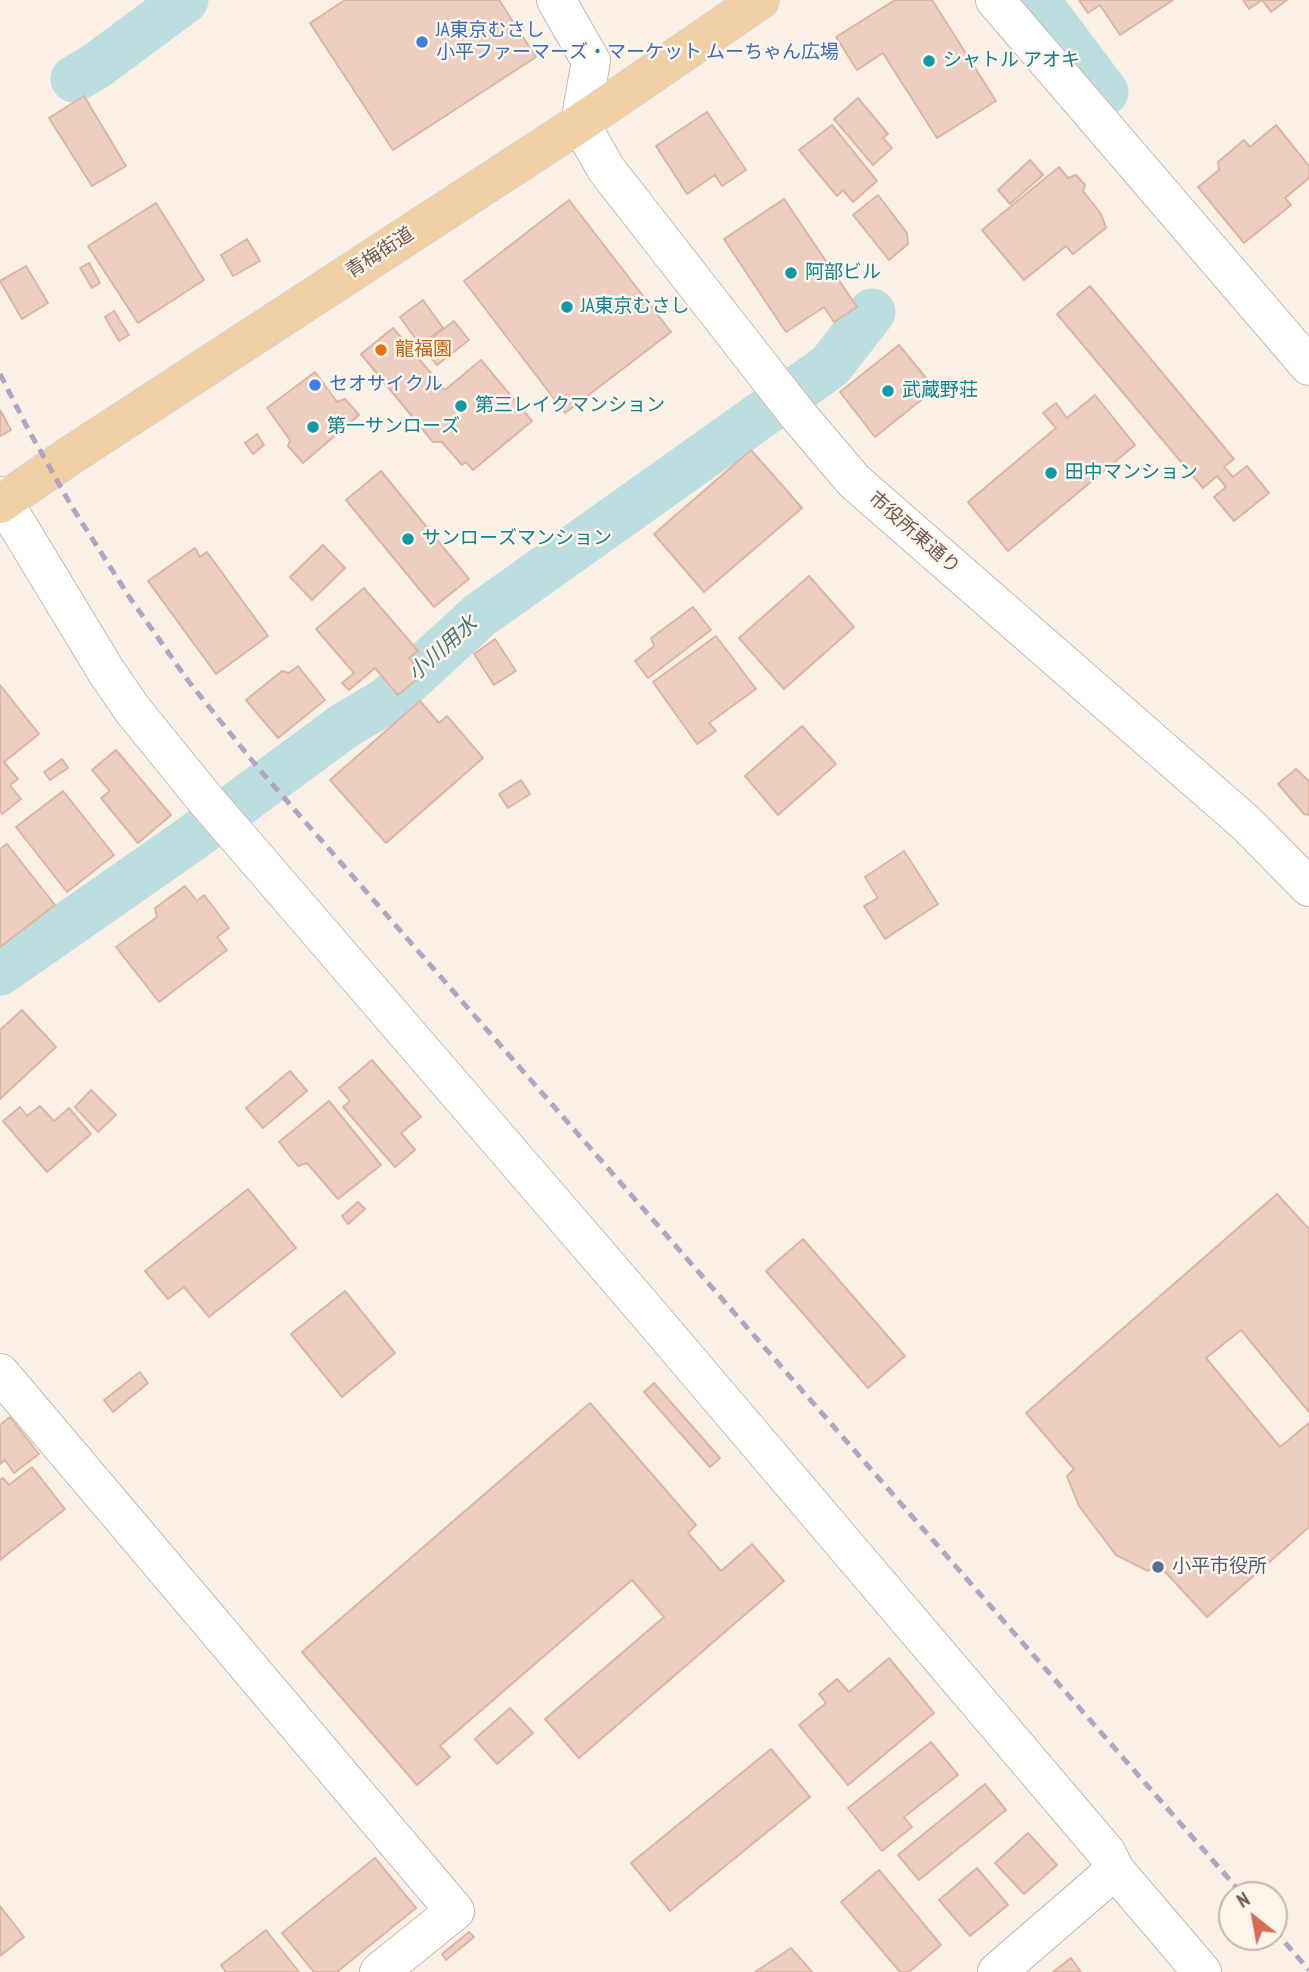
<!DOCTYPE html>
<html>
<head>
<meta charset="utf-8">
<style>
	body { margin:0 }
	#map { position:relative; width:1309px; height:1972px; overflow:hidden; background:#faf0e5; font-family:"PT Sans Narrow",sans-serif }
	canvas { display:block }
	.north { position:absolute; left:1218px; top:1881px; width:70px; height:70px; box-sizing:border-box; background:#fdf5eb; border:2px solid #c5b6ac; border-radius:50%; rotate:329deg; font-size:19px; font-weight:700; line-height:28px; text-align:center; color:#70574d }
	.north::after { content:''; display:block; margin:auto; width:24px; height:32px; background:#d66b58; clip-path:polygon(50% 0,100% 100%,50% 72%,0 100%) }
</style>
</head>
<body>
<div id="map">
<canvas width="1309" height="1972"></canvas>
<div class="north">N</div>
</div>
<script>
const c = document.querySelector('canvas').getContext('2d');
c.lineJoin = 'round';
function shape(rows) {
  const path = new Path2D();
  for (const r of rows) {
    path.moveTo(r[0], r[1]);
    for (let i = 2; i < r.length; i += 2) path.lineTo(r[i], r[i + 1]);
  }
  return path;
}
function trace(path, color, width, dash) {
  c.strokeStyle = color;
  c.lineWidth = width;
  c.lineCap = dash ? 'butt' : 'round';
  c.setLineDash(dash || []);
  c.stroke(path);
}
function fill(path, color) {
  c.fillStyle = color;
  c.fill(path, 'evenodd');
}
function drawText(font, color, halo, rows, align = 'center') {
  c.font = font + ' "PT Sans Narrow","Noto Sans JP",sans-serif';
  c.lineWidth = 5;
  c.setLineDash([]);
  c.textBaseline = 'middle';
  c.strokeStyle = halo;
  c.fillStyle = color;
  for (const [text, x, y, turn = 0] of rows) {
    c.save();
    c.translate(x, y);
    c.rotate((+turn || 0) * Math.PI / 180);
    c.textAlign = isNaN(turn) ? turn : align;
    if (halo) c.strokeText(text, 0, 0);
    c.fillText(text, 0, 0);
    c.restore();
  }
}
const canal = shape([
	[1036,0,1105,92],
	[74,79,96,66,185,0],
	[0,972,188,841,344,726,386,701,480,615,830,366,872,312]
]);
const building = shape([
	[345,0,499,0,536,57,393,150,310,23,345,0],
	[895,0,932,0,996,101,937,138,883,53,857,70,836,37,895,0],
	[1079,0,1173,0,1120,35,1100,5,1088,13,1079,0],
	[1243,0,1262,0,1249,9,1243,0],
	[1262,0,1287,0,1271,12,1262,0],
	[84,96,126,166,92,186,49,118,84,96],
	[858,98,888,134,883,138,892,148,873,165,834,119,858,98],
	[707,112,746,170,722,186,715,175,687,194,656,146,707,112],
	[832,125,877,181,853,202,843,190,837,196,799,150,832,125],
	[1276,125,1309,166,1309,178,1285,198,1291,205,1244,243,1198,187,1219,170,1218,162,1244,140,1250,147,1276,125],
	[1030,160,1043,175,1010,204,998,190,1030,160],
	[1059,167,1068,178,1076,175,1085,185,1083,191,1101,214,1106,228,1073,254,1066,246,1024,280,982,230,1059,167],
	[878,195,907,233,908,244,889,260,853,215,878,195],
	[784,199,857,307,834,322,824,307,786,332,724,239,784,199],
	[569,200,671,332,565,413,464,281,569,200],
	[156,203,204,280,138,323,88,246,156,203],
	[247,239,260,261,233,276,221,255,247,239],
	[89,263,100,283,92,288,80,268,89,263],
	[26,266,48,303,22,319,0,281,26,266],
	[1090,286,1234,459,1224,467,1233,477,1247,466,1269,493,1234,521,1214,497,1226,487,1217,476,1203,488,1057,314,1090,286],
	[423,300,443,328,420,345,400,317,423,300],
	[114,311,129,335,119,341,105,317,114,311],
	[454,321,469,340,437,365,421,346,454,321],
	[393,328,445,390,481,360,532,421,473,470,466,462,462,465,442,442,433,442,361,354,393,328],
	[899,345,935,389,875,437,840,392,899,345],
	[315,372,337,402,345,399,359,415,303,463,288,446,290,440,267,408,315,372],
	[1095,395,1135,445,1008,551,968,502,1056,428,1043,413,1056,403,1067,418,1095,395],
	[0,410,11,430,0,436,0,410],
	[257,434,264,445,253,454,245,443,257,434],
	[751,450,802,508,704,592,654,534,751,450],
	[381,471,469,579,434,607,346,500,381,471],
	[323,545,345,568,312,600,290,577,323,545],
	[195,548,200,557,207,552,268,636,216,674,148,581,195,548],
	[809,576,854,627,784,689,739,638,809,576],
	[364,588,418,651,409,658,423,674,398,695,375,668,349,690,342,683,354,673,316,629,364,588],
	[693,607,711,630,648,678,635,661,654,646,651,638,693,607],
	[716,636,756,689,709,723,716,731,697,744,653,682,716,636],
	[495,639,516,671,494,685,474,654,495,639],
	[298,666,325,700,278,738,246,700,282,671,289,673,298,666],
	[0,685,39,734,4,762,18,779,10,785,21,799,2,814,0,811,0,685],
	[420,701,439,723,447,716,483,758,386,843,330,780,420,701],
	[802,726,836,764,778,815,745,776,802,726],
	[116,750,171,815,138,843,101,798,110,791,92,770,116,750],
	[62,759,68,768,50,780,44,772,62,759],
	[1296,769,1309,781,1309,815,1304,814,1278,784,1296,769],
	[521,780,530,794,508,808,499,794,521,780],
	[63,791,114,855,67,892,16,827,63,791],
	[7,844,55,905,0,947,0,849,7,844],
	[904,851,938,904,885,939,864,906,878,898,865,877,904,851],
	[185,886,197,901,204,895,229,928,217,937,227,950,159,1002,116,947,157,917,155,908,185,886],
	[22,1010,56,1047,0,1099,0,1030,22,1010],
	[372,1060,421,1117,401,1133,415,1150,395,1167,343,1107,350,1101,339,1088,372,1060],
	[290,1071,307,1091,263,1128,246,1108,290,1071],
	[91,1090,116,1115,98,1132,75,1107,91,1090],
	[329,1101,381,1165,338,1199,307,1163,298,1166,279,1142,329,1101],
	[40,1106,54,1121,69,1108,91,1134,47,1172,3,1121,20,1107,27,1116,40,1106],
	[248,1189,296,1248,209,1317,184,1287,168,1299,145,1271,248,1189],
	[1277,1194,1309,1229,1309,1412,1241,1330,1206,1358,1280,1447,1309,1423,1309,1527,1207,1617,1158,1564,1148,1571,1116,1555,1079,1506,1067,1476,1074,1469,1026,1413,1277,1194],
	[358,1202,365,1209,348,1224,342,1216,358,1202],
	[803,1239,905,1356,868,1388,766,1271,803,1239],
	[345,1291,395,1353,342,1397,291,1334,345,1291],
	[140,1372,148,1383,113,1412,104,1400,140,1372],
	[654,1383,720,1458,710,1467,644,1392,654,1383],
	[590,1403,696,1525,688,1533,721,1571,752,1544,784,1581,579,1758,545,1719,664,1617,632,1580,440,1746,450,1757,417,1785,302,1652,590,1403],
	[10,1417,39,1454,14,1473,5,1460,0,1464,0,1425,10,1417],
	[32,1467,65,1509,0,1560,0,1480,3,1478,9,1485,32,1467],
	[889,1658,934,1713,848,1785,799,1725,826,1703,819,1694,837,1679,849,1692,889,1658],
	[510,1708,533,1733,497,1764,475,1739,510,1708],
	[931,1742,958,1775,904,1817,912,1827,882,1851,848,1808,931,1742],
	[771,1749,810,1797,670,1911,631,1863,771,1749],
	[985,1784,1006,1810,919,1880,898,1855,985,1784],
	[1028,1833,1057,1865,1024,1894,995,1863,1028,1833],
	[375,1858,416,1908,337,1972,314,1972,282,1933,375,1858],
	[977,1868,1008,1905,970,1936,939,1900,977,1868],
	[879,1870,941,1945,909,1972,900,1972,841,1902,879,1870],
	[0,1906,24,1937,0,1956,0,1906],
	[266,1930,299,1972,226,1972,221,1965,266,1930],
	[469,1932,474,1937,446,1960,442,1954,469,1932],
	[791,1948,812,1972,755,1972,791,1948],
	[1071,1958,1081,1972,1053,1972,1071,1958]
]);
const minor = shape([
	[556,0,591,61,580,123,606,169,798,415,854,481,1247,824,1309,887],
	[995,0,1309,366],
	[0,496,106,671,132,709,205,799,641,1305,1106,1852,1115,1870,1202,1972],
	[0,1373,455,1911,379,1972],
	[997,1972,1115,1870]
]);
const major = shape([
	[0,504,68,457,580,123,760,0]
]);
const rail = shape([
	[0,374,28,429,72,507,130,598,189,682,259,769,1243,1895],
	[1274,1930,1309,1970]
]);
const markers = [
	[422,42,7,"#3f7fe0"],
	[929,61,7,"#0f9aa8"],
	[791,273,7,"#0f9aa8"],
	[567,307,7,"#0f9aa8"],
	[381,350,7,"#e8710a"],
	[315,385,7,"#3f7fe0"],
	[888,391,7,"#0f9aa8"],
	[461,406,7,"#0f9aa8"],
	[313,427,7,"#0f9aa8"],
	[1051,473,7,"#0f9aa8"],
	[408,539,7,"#0f9aa8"],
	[1158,1567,7,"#5c6f8a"]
];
const shopNames = [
	["JA東京むさし",436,31],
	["小平ファーマーズ・マーケット ムーちゃん広場",436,53],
	["セオサイクル",329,385]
];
const cultureNames = [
	["シャトル アオキ",943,61],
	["阿部ビル",805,273],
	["JA東京むさし",581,307],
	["武蔵野荘",902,391],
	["第三レイクマンション",475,406],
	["第一サンローズ",327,427],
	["田中マンション",1065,473],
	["サンローズマンション",422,539]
];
const streetNames = [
	["青梅街道",380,253,-33],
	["市役所東通り",914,533,41]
];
const foodNames = [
	["龍福園",395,350]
];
const serviceNames = [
	["小平市役所",1172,1567]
];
const waterNames = [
	["小川用水",443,649,-42]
];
trace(canal, '#bcdee1', 47);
fill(building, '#eccfc0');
trace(building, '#ddb5a2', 2);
trace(minor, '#cab8ad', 40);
trace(major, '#d7d0cd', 40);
trace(minor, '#fff', 38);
trace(major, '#f1d0a5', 38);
trace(rail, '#b3a5c2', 5, [10, 7]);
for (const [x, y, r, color] of markers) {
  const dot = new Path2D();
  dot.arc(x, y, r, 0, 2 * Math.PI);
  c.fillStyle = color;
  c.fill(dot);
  trace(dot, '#fdf5eb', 2.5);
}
drawText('19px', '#366cbe', '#fdf5eb', shopNames, 'left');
drawText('19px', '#0d838f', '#fdf5eb', cultureNames, 'left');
drawText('19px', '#70574d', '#fdf5eb', streetNames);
drawText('19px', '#c56008', '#fdf5eb', foodNames, 'left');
drawText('19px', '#4e5e75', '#fdf5eb', serviceNames, 'left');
drawText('italic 21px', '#47757a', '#fdf5eb', waterNames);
</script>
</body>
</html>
